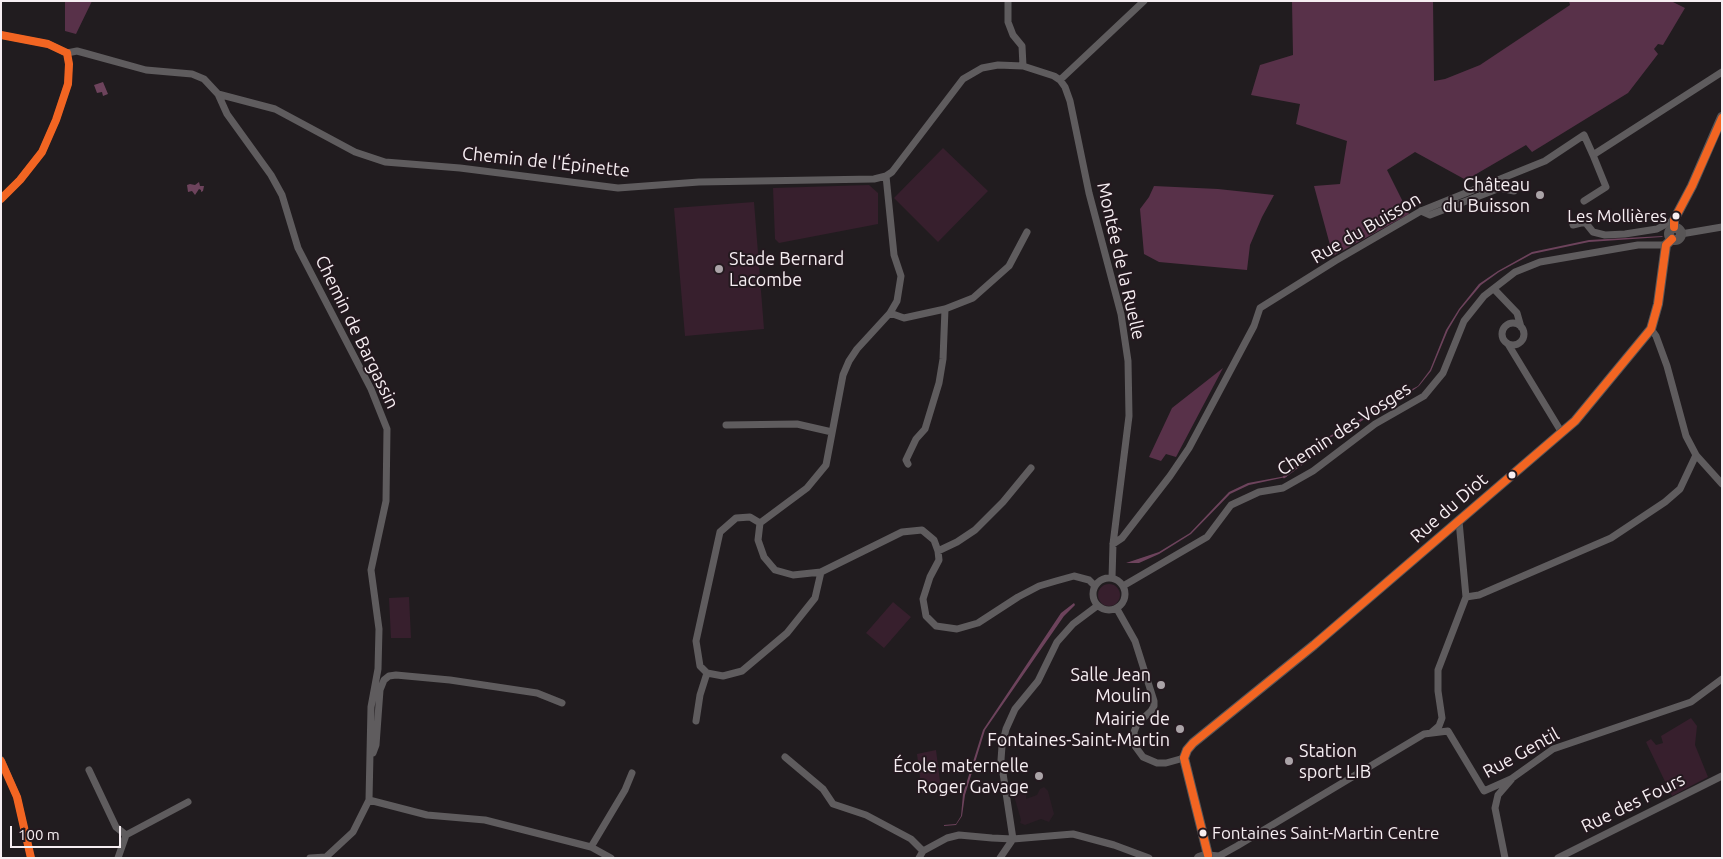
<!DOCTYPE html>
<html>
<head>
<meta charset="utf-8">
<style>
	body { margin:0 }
	#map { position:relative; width:1723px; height:859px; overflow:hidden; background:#211c1f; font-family:Ubuntu,sans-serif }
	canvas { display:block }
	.frame { position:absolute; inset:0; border:2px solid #f6eef2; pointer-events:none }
	.scale { position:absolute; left:10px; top:826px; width:111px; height:22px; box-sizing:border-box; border:2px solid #f6eef2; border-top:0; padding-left:6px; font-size:15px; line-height:18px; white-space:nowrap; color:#f6eef2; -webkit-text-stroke:4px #24191f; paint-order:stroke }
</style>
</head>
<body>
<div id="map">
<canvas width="1723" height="859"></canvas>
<div class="frame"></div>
<div class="scale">100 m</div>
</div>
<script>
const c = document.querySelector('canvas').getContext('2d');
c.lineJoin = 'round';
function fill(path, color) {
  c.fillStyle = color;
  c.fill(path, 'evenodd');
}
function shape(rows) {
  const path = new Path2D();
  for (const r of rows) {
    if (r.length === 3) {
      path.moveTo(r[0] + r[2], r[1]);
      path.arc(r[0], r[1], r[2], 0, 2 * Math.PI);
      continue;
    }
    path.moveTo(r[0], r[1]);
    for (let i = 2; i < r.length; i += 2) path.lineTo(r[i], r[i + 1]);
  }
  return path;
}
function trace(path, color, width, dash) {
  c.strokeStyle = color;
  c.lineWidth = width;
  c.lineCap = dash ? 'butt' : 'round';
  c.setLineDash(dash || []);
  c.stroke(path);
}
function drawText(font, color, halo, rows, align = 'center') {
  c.font = font + ' Ubuntu,sans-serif';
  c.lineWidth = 4;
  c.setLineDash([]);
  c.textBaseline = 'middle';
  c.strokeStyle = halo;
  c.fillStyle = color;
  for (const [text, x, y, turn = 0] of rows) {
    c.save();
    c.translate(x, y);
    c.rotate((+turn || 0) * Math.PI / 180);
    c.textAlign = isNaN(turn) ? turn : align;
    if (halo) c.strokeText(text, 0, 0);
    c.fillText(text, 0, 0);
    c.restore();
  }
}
const built = shape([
	[1028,784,1026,799,1037,795,1040,789,1044,787,1048,791,1054,814,1049,822,1041,819,1025,825,1020,823,1021,820,1012,789]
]);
const green = shape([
	[943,148,988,191,938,242,894,198],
	[869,185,878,193,878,224,779,243,775,239,773,188],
	[754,202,764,329,685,336,674,208],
	[1109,595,11],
	[409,597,411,638,391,638,389,598],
	[893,602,911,617,884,648,866,633],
	[1691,718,1697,726,1695,745,1708,777,1672,796,1646,742,1651,739,1656,745,1663,743,1661,736],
	[936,750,941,789,922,793,917,754]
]);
const forest = shape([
	[65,1,92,1,76,34,65,31],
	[1292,1,1433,1,1434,81,1445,79,1480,65,1570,5,1569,1,1671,1,1685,8,1663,45,1658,44,1654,49,1658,54,1628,93,1532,152,1526,145,1466,180,1415,152,1387,170,1409,214,1333,256,1314,186,1340,184,1347,141,1296,124,1300,104,1251,95,1260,65,1293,55],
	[1154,186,1218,189,1274,195,1262,217,1250,245,1247,270,1159,262,1144,254,1140,209,1149,197],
	[1223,368,1176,457,1166,454,1161,461,1149,457,1172,408]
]);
const water = shape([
	[103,82,108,94,103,96,102,92,97,93,94,85],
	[199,182,200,186,204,186,203,191,201,192,201,190,199,189,195,195,192,191,188,192,187,185,190,184,195,185],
	[1663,236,1662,237,1589,242,1532,254,1499,272,1481,285,1460,310,1448,330,1431,371,1419,386,1412,391,1399,397,1360,422,1316,445,1310,459,1286,477,1249,485,1230,494,1191,534,1159,554,1139,563,1126,563,1159,552,1190,533,1229,492,1248,483,1286,476,1308,459,1315,444,1359,420,1399,396,1418,386,1430,370,1446,330,1459,309,1479,284,1498,271,1532,252,1589,240],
	[1074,603,1075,605,1064,616,985,730,965,795,962,816,956,825,944,826,944,825,956,824,961,816,963,794,983,730,1061,613]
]);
const stream = shape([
	[1284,477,1309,457]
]);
const street = shape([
	[1008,1,1008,22,1013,35,1022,46,1023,66],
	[1,35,48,44,67,53],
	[67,53,77,51,88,54,146,70,192,74,204,79,218,94,275,109,355,152,385,162,460,168,618,188,699,182,874,179,886,176,892,172,963,79,982,68,998,65,1023,66,1054,76,1060,80,1065,87,1070,101,1089,193,1121,314,1128,361,1129,416,1113,544,1112,578],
	[1060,80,1144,1],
	[218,94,227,114,271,175,282,195,298,248,371,389,387,429,386,501,371,570,379,629,378,669,371,707,369,800,353,832,326,857],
	[886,176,894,255,901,276,897,301,890,313,857,349,849,361,843,375,826,465,807,488,760,523,758,540,764,557,775,570,793,575,821,572,902,532,922,530,934,540,938,551,939,560,930,577,923,599,926,616,936,626,957,629,978,623,1018,597,1039,586,1056,581,1074,576,1089,580,1095,586],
	[1,199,20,180,42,152,56,120,68,84,69,64,67,53],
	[1584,201,1606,187,1593,155],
	[1421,211,1430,215,1500,188,1514,191],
	[1573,225,1585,222,1593,232,1605,235,1625,234,1657,229,1674,220],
	[1681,234,1722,227],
	[1494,289,1517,313,1521,327],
	[890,313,904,318,945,309,973,298,1009,266,1027,232],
	[1513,334,11],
	[1651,329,1656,336,1667,366,1686,436,1696,455,1722,484],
	[1508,344,1562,433],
	[726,425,797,424,832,432],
	[908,464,906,460,916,439,925,429,939,383,943,359,945,309],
	[760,523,750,517,736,518,720,532,696,641,700,666,707,673,723,676,742,671,787,633,815,598,821,572],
	[1113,544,1122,538,1170,476,1189,448,1254,326,1260,308,1335,261,1421,211,1545,161,1584,135,1593,155,1722,72],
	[938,551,957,542,975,530,1003,502,1031,468],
	[1109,594,16],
	[1123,586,1207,537,1231,505,1259,492,1283,488,1313,471,1375,424,1424,396,1443,373,1464,321,1484,296,1515,272,1540,262,1638,245,1666,245],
	[1466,597,1479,595,1611,538,1665,502,1680,489,1696,455],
	[1117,609,1135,641,1154,701,1154,706,1151,711,1137,724,1134,732,1135,746,1143,757,1157,763,1166,763,1184,758],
	[696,721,700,695,707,673],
	[1431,733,1439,726,1442,718,1438,691,1438,670,1466,597,1459,521],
	[373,753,376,745,380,690,384,680,389,676,396,675,450,680,537,693,562,703],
	[785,757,823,789,833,804,866,815,911,839,923,851],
	[1,760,17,797,31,858],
	[89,770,116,827,126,835],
	[369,800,427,815,485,820,591,847,611,858],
	[1013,839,1001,760,1002,746,1006,729,1015,709,1038,681,1057,642,1073,624,1097,606],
	[591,847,625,790,632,773],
	[1208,855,1219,856,1237,846,1424,734,1448,731,1484,791,1511,779,1553,749,1691,702,1722,679],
	[118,858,126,835,188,802],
	[310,858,326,857],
	[919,858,923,851,947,838,959,835,992,838,1013,839,1073,834,1114,845,1149,858],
	[1000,858,1013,839],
	[1505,858,1495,808,1498,795,1511,780],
	[1558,858,1722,776]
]);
const secondary = shape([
	[1674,227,1674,220,1692,186,1722,117],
	[1675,234,6],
	[1199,858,1208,855,1184,758,1187,750,1193,743,1314,645,1575,421,1651,329,1658,304,1666,245,1672,239]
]);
const bus1 = shape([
	[1,35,48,44,67,53],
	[1,199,20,180,42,152,56,120,68,84,69,64,67,53],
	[1674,227,1674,220,1692,186,1722,118],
	[1184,758,1187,750,1193,743,1314,645,1575,421,1651,329,1658,304,1666,245,1672,239],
	[1184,758,1208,855],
	[1,761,17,797,31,858]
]);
const markers = [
	[1540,195,5,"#aba4a8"],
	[1676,216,4.5,"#f6eef2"],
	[719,269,5,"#aba4a8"],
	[1512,475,4.5,"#f6eef2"],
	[1161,685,5,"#aba4a8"],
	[1180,729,5,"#aba4a8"],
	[1289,761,5,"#aba4a8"],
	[1039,776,5,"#aba4a8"],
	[1203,833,4.5,"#f6eef2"]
];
const busNames = [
	["Les Mollières",1667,216],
	["Fontaines Saint-Martin Centre",1212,833,"left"]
];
const streetNames = [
	["Chemin de l'Épinette",546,162,6],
	["Rue du Buisson",1366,228,-30],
	["Montée de la Ruelle",1121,261,77],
	["Chemin de Bargassin",357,332,64],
	["Chemin des Vosges",1344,429,-33],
	["Rue du Diot",1449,508,-41],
	["Rue Gentil",1521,753,-29],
	["Rue des Fours",1633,803,-26]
];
const poiNames = [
	["Château",1530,185],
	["du Buisson",1530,206],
	["Stade Bernard",729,259,"left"],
	["Lacombe",729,280,"left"],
	["Salle Jean",1151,675],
	["Moulin",1151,696],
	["Mairie de",1170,719],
	["Fontaines-Saint-Martin",1170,740],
	["Station",1299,751,"left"],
	["sport LIB",1299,772,"left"],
	["École maternelle",1029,766],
	["Roger Gavage",1029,787]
];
fill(built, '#2c1d26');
fill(green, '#371f2d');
fill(forest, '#583149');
fill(water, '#6d435c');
trace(stream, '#6d435c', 2.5);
trace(street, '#5f5c5e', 7);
trace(secondary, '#585556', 10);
trace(bus1, '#f26522', 8);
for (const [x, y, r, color] of markers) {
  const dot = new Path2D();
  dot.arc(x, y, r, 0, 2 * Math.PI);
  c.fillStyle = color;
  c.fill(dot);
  trace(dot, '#24191f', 2);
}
drawText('17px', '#f6eef2', '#24191f', busNames, 'right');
drawText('18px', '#f6eef2', '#24191f', streetNames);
drawText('18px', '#f6eef2', '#24191f', poiNames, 'right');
</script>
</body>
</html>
